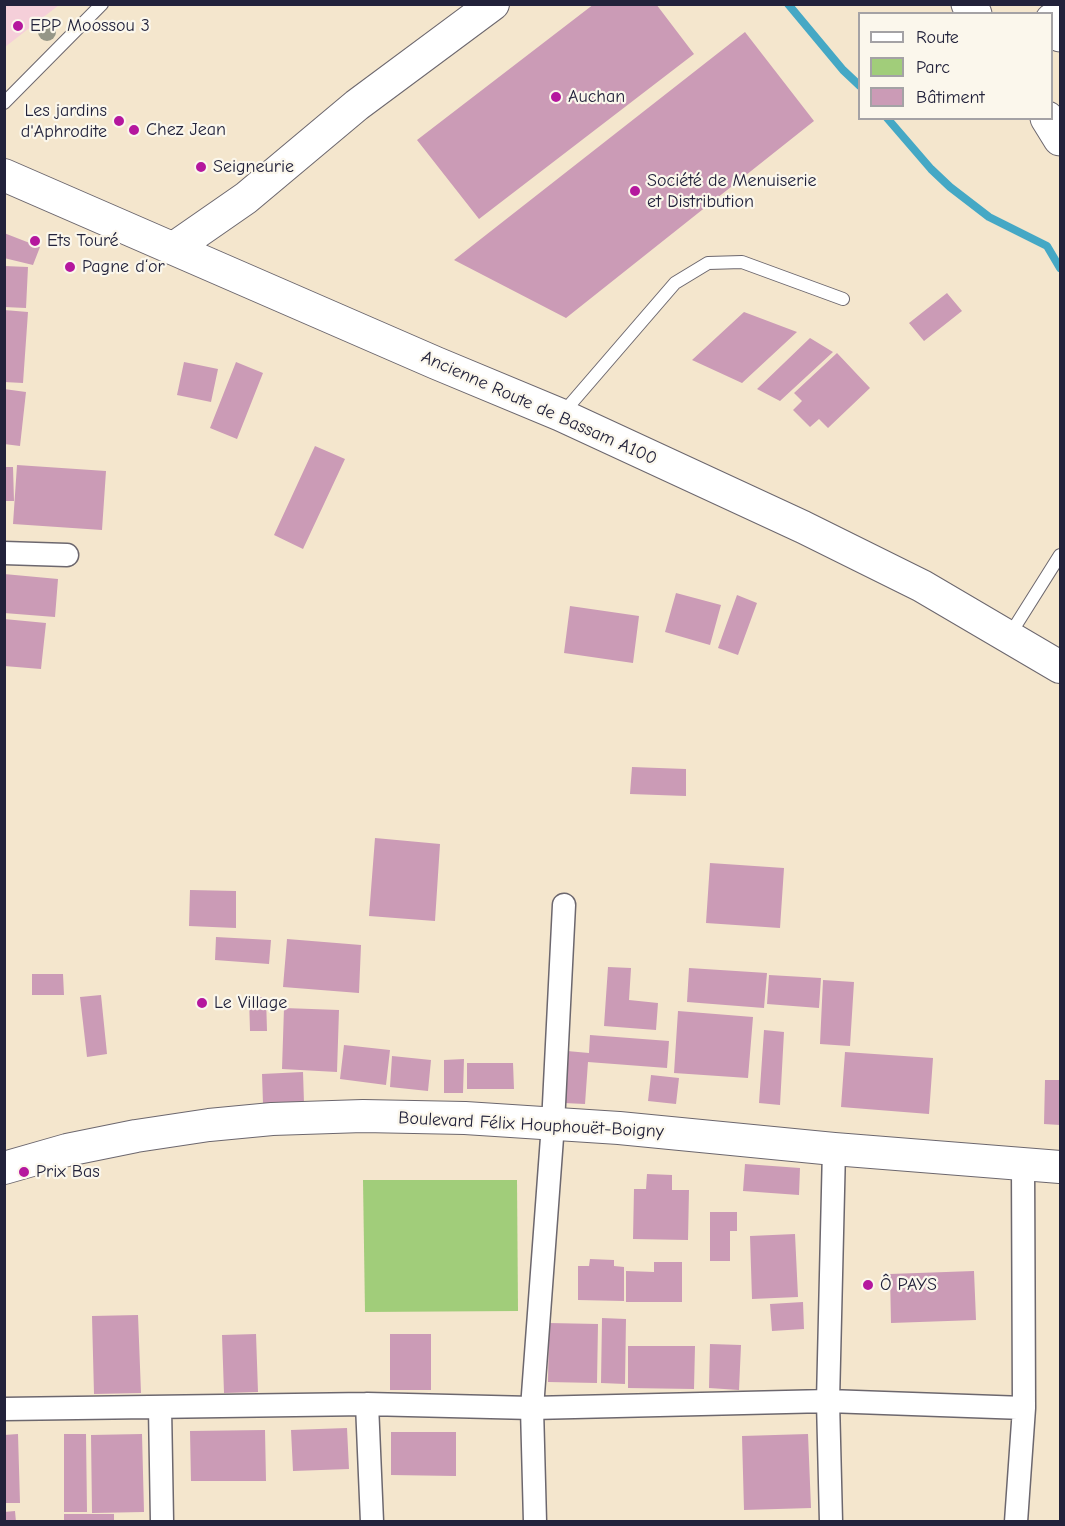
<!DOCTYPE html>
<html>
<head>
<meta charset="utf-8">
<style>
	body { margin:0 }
	#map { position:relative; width:1065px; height:1526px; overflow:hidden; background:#f4e6cd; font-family:"Comic Neue",sans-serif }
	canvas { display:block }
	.frame { position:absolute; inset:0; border:6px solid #22223b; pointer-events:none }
	.legend { position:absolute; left:858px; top:12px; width:195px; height:108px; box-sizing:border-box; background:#fbf7ec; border:2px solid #a4a2a5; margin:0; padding:8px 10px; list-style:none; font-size:18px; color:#22223b }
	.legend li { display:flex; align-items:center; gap:12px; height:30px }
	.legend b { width:30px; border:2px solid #a4a2a5 }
</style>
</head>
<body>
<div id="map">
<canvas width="1065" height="1526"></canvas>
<div class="frame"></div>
<ul class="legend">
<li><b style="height:8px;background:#fff"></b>Route</li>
<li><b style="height:16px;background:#a1cd7a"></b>Parc</li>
<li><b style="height:16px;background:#cb9bb6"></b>Bâtiment</li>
</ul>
</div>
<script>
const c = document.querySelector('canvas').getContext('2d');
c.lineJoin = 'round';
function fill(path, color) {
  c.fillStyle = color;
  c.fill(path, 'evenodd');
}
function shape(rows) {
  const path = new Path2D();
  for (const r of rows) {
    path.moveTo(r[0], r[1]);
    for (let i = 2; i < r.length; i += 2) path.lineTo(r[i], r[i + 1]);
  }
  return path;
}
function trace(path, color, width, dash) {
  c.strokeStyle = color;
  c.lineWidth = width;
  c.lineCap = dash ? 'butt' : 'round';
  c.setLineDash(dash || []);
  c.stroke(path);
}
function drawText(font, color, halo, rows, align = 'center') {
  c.font = font + ' "Comic Neue",sans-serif';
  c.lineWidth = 4.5;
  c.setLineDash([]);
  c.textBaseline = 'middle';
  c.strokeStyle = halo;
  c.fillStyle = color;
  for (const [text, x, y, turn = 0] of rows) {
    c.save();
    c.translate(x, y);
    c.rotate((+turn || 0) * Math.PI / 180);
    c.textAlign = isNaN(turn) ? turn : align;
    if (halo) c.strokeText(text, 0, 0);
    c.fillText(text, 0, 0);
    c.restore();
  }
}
const built = shape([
	[5,4,59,4,59,5,5,47]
]);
const green = shape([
	[363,1180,517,1180,518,1311,365,1312]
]);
const stream = shape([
	[788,4,843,70,860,86],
	[887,118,931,169,950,187,989,217,1047,246,1060,268]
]);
const building = shape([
	[594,4,656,4,694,54,479,219,417,140],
	[745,32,814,121,566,318,454,260],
	[4,233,40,247,33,265,4,258],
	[4,266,28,267,26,308,4,307],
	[947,293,962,311,924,341,909,323],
	[4,310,28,312,23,383,4,382],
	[744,312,797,332,742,383,692,360],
	[810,338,833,352,780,401,757,389],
	[837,353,870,388,828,428,819,419,810,427,793,410,802,401,794,393],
	[184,362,218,369,211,402,177,395],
	[236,362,263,373,237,439,210,428],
	[4,389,26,392,20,446,4,444],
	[315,446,345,459,303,549,274,535],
	[17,465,106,471,102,530,13,524],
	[4,467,13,467,14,501,4,501],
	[4,574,58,579,55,617,4,613],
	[676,593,721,605,710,645,665,632],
	[737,595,757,603,738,655,718,648],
	[570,606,639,616,633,663,564,653],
	[4,619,46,623,41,669,4,666],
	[632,767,686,769,686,796,630,794],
	[375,838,440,844,435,921,369,916],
	[710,863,784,868,780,928,706,923],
	[190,890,236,891,236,928,189,926],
	[216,937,271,940,269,964,215,960],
	[287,939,361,945,359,993,283,987],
	[608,967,631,968,629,1000,658,1003,656,1030,604,1026],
	[689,968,767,973,764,1008,687,1002],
	[32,974,63,974,64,995,32,995],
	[769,975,821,978,819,1008,767,1004],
	[823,980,854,982,850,1046,820,1044],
	[101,995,107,1054,87,1057,80,997],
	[249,997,266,997,267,1031,250,1031],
	[284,1008,339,1010,337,1072,282,1069],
	[678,1011,753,1017,748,1078,674,1073],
	[764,1030,784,1032,780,1105,759,1103],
	[590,1035,669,1041,667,1068,588,1062,585,1104,564,1103,567,1051,589,1053],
	[344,1045,390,1050,386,1085,340,1079],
	[845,1052,933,1058,929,1114,841,1107],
	[392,1056,431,1060,428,1091,390,1087],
	[464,1059,463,1093,444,1093,444,1060],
	[467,1063,513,1063,514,1089,467,1089],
	[303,1072,304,1103,263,1104,262,1074],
	[651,1075,679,1078,676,1104,648,1101],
	[1045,1080,1060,1080,1060,1125,1044,1124],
	[745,1164,800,1168,799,1195,743,1191],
	[647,1174,672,1175,672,1190,689,1190,688,1240,633,1239,634,1189,646,1189],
	[710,1212,737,1212,737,1231,730,1231,730,1261,710,1261],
	[795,1234,798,1297,752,1299,750,1236],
	[590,1259,614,1260,614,1266,624,1267,624,1301,578,1300,578,1266,589,1266],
	[654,1262,682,1262,682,1302,626,1302,626,1271,654,1272],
	[974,1271,976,1320,891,1323,890,1274],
	[803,1302,804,1329,772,1331,770,1304],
	[138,1315,141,1393,94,1394,92,1316],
	[602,1318,626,1319,625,1384,601,1383],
	[549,1323,598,1324,597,1383,548,1382],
	[256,1334,258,1392,224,1393,222,1335],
	[390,1334,431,1334,431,1390,390,1390],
	[710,1344,741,1345,739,1390,709,1388],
	[628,1346,695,1346,694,1389,628,1388],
	[347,1428,349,1469,293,1471,291,1430],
	[265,1430,266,1481,191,1481,190,1431],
	[391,1432,456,1432,456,1476,391,1475],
	[18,1434,20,1503,4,1503,4,1435],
	[64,1434,86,1434,87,1512,64,1512],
	[142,1434,144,1512,92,1513,91,1435],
	[808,1434,811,1508,744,1510,742,1436],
	[15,1511,16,1522,4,1522,4,1512],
	[64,1514,114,1514,114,1522,64,1522]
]);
const lane = shape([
	[4,103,102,4],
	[562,414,675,283,708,263,742,262,843,299],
	[1009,636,1060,555]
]);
const street = shape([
	[4,553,67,555],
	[1023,1164,1024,1408],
	[367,1404,372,1522],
	[160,1407,162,1522],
	[4,1409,367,1404,532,1408,828,1401,1024,1408,1016,1522],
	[535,1522,532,1408,553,1124,564,905],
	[831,1522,828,1401,834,1149]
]);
const secondary = shape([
	[4,175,436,363,561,415,803,527,922,586,1060,667],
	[174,248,246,198,357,105,493,4],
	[4,1168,67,1150,136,1136,209,1125,272,1119,363,1116,465,1118,619,1128,834,1149,1060,1167]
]);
const highway = shape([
	[968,4,975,14],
	[1052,20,1060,35],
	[1047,118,1060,139]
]);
const trees = [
	[47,32]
];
const markers = [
	[18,26,6,"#b5179e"],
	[556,97,6,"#b5179e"],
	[119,121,6,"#b5179e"],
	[134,130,6,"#b5179e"],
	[201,167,6,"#b5179e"],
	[635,191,6,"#b5179e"],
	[35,241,6,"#b5179e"],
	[70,267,6,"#b5179e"],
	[202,1003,6,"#b5179e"],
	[24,1172,6,"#b5179e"],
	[868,1285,6,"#b5179e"]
];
const poiNames = [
	["EPP Moossou 3",30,26],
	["Auchan",568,97],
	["Les jardins",107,111,"right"],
	["d'Aphrodite",107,132,"right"],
	["Chez Jean",146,130],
	["Seigneurie",213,167],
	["Société de Menuiserie",647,181],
	["et Distribution",647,202],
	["Ets Touré",47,241],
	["Pagne d‘or",82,267],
	["Le Village",214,1003],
	["Prix Bas",36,1172],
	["Ô PAYS",880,1285]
];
const streetNames = [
	["Ancienne Route de Bassam A100",539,408,24],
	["Boulevard Félix Houphouët-Boigny",531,1125,3]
];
fill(built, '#f5cfd9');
fill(green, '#a1cd7a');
trace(stream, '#45a8c5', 8);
fill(building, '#cb9bb6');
trace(lane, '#6c676e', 14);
trace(street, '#6c676e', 25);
trace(secondary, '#6c676e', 34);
trace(highway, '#6c676e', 35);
trace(lane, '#fff', 12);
trace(street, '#fff', 22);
trace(secondary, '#fff', 32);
trace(highway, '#fff', 33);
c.fillStyle = '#959687';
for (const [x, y] of trees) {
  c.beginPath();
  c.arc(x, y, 9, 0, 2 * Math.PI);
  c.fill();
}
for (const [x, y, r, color] of markers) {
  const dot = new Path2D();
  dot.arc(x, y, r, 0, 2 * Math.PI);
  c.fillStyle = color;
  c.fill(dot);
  trace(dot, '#fbf7ec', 2);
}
drawText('18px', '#22223b', '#fbf7ec', poiNames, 'left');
drawText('18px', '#22223b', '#fbf7ec', streetNames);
</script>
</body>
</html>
